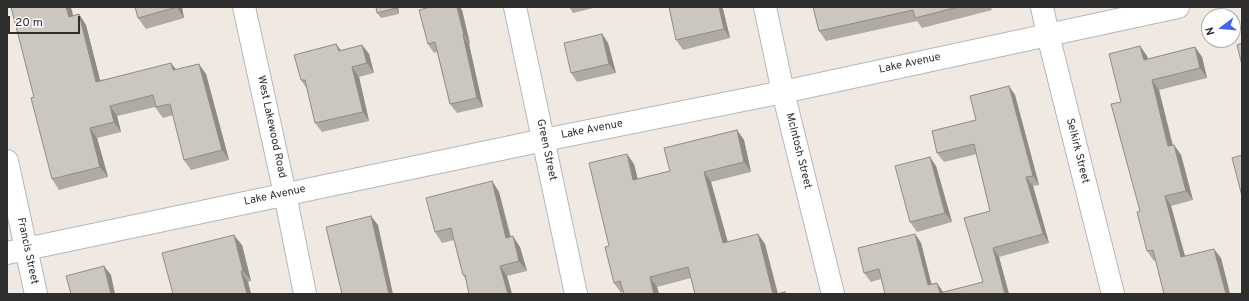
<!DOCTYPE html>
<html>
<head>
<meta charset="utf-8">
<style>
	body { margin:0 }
	#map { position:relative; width:1249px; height:301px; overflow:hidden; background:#efe9e1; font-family:Overpass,sans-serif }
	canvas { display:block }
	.frame { position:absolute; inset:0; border:8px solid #2e2e2e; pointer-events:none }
	.north { position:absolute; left:1201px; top:8px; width:40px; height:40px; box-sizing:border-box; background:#fff; border:1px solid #ababab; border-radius:50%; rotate:254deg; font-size:11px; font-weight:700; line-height:16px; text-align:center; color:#2e2e2e }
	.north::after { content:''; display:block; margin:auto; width:14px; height:18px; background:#4264fb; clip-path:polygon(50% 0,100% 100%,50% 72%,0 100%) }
	.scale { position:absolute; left:8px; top:16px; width:72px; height:18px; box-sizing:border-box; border:2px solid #2e2e2e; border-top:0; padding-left:5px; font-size:12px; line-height:14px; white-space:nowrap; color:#2e2e2e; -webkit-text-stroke:3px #fff; paint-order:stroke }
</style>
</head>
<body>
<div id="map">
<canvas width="1249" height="301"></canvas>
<div class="frame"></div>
<div class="north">N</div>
<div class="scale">20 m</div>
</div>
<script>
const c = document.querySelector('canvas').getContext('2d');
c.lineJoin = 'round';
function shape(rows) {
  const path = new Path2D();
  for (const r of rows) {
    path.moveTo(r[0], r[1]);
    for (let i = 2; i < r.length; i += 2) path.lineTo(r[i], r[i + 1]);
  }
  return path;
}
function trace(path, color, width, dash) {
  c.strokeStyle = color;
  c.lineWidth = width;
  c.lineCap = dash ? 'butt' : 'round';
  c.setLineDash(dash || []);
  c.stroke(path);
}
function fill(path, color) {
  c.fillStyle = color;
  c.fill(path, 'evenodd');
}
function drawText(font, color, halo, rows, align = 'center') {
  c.font = font + ' Overpass,sans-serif';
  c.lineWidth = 3;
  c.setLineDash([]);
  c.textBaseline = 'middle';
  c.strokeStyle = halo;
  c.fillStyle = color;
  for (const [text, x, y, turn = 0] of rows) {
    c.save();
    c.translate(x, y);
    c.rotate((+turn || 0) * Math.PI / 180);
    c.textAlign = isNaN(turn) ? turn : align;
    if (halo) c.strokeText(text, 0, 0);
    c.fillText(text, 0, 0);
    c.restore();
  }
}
const street = shape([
	[244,7,285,194,305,294],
	[515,7,576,294],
	[765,7,783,92,833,294],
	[1042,7,1048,35,1113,294],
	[7,161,36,294],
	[7,253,544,140,783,92,1178,7]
]);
const wall = shape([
	[135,7,182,7,184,18,146,29,138,18],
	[398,7,399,14,381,18,377,13],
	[569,7,597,7,573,13],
	[813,7,991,7,992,10,922,28,917,21,826,41,819,31],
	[723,9,730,38,683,50,676,40],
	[462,10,470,44,469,44,483,107,457,113,450,104,437,52,434,53,428,44],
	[79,14,86,25,100,80,176,69,206,74,229,160,191,170,184,160,173,115,163,118,155,107,117,116,121,132,97,138,108,177,59,190,52,179,34,97,73,16],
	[602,34,608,43,616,73,577,82,571,73],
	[336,44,341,51,362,45,369,54,374,73,359,77,369,121,322,132,315,123,307,89,301,80],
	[1140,46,1147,56,1148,59,1195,47,1202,57,1207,78,1159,90,1173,145,1174,145,1181,155,1193,200,1171,206,1185,256,1221,258,1230,294,1164,294,1156,260,1154,261,1147,251,1140,211],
	[1009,86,1015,95,1039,185,1033,186,1049,243,999,257,1009,294,885,294,881,279,871,282,864,273,915,234,921,243,931,284,937,283,943,292,983,282,990,211,977,154,944,162,937,153,976,120],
	[737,130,744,140,751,172,711,182,727,242,765,244,777,294,786,294,695,294,691,278,657,287,659,294,624,294,623,292,621,293,614,283,609,246,634,164,638,179,670,171],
	[936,166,952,222,917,232,910,222],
	[492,181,499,192,511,237,520,247,527,271,507,276,512,294,469,294,466,280,463,275,454,240,442,243,435,232],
	[242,245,251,281,248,282,251,294,173,294]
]);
const shadedWall = shape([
	[66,7,71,7,76,27,69,17],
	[177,7,182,7,184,18],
	[395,7,398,7,399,14,396,8],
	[457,7,460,7,462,10,470,44,464,35],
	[719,7,722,7,723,9,730,38,724,29],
	[79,14,86,25,103,92,96,82],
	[602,34,608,43,616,73,609,64],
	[463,35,469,44,483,107,477,98],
	[336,44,343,53,339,51],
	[362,45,369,54,374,73,367,63],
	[1140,46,1147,56,1151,70,1144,60],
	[1195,47,1202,57,1207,78,1200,68],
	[171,63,179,73,173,70],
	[199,64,206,74,229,160,222,150],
	[352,67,359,77,369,121,363,112],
	[1152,80,1159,90,1175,156,1168,146],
	[1009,86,1015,95,1039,185,1033,176],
	[110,106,117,116,121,132,114,122],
	[90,128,97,138,108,177,100,167],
	[737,130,744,140,751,172,744,162],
	[1174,145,1181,155,1193,200,1186,191],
	[627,154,634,164,640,191,633,180],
	[930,157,936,166,952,222,945,213],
	[704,172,711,182,731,253,723,243],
	[1026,177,1033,186,1049,243,1043,234],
	[492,181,499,192,513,248,506,238],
	[1165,196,1171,206,1188,267,1181,257],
	[371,216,378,225,393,294,389,294],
	[758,234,765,244,778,294,773,294],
	[915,234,921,243,934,294,928,285],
	[234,235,242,245,251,281,243,271],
	[513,236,520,247,527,271,519,261],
	[993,248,999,257,1009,294,1005,294],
	[1214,249,1221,258,1230,294,1226,294],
	[104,266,111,275,115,294,111,294],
	[500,266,507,276,512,294,508,294],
	[241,271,248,282,251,294,247,294],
	[650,277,657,287,659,294,654,294],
	[937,283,943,292,944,294,940,294]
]);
const building = shape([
	[11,7,66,7,69,17,79,14,96,82,171,63,173,70,199,64,222,150,184,160,170,104,156,107,153,95,110,106,114,122,90,128,100,167,52,179,31,98,34,97,11,7],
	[135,7,177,7,138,18,135,7],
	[376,7,395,7,396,8,377,13,376,7],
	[430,7,457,7,464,35,463,35,477,98,450,104,435,42,428,44,419,10,430,7],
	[669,7,719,7,724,29,676,40,669,7],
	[813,7,958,7,915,18,913,10,819,31,813,7],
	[602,34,609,64,571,73,564,43,602,34],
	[1242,43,1242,65,1237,45,1242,43],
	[336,44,339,51,362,45,367,63,352,67,363,112,315,123,305,80,301,80,294,55,336,44],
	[1140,46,1144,60,1195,47,1200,68,1152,80,1168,146,1174,145,1186,191,1165,196,1181,257,1214,249,1226,294,1164,294,1153,250,1147,251,1137,212,1140,211,1111,104,1121,102,1109,54,1140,46],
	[1009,86,1033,176,1026,177,1043,234,993,248,1005,294,885,294,879,269,864,273,858,248,915,234,928,285,937,283,940,293,983,282,964,218,990,211,974,144,937,153,932,131,976,120,970,96,1009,86],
	[737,130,744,162,704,172,723,243,758,234,773,294,695,294,688,267,650,277,654,294,624,294,620,281,614,283,605,247,609,246,589,163,627,154,633,180,670,171,664,148,737,130],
	[1242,155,1242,196,1232,158,1242,155],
	[930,157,945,213,910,222,895,166,930,157],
	[492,181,506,238,513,236,519,261,500,266,508,294,469,294,465,275,463,275,451,228,435,232,426,198,492,181],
	[371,216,389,294,342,294,326,227,371,216],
	[234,235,243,271,241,271,247,294,173,294,162,253,234,235],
	[104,266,111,294,71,294,66,276,104,266],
	[785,292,785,294,777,294,785,292]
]);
const streetNames = [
	["Lake Avenue",910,64,-12],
	["West Lakewood Road",271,127,78],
	["Lake Avenue",592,130,-11],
	["Green Street",546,150,78],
	["McIntosh Street",798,151,76],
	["Selkirk Street",1077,151,76],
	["Lake Avenue",275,196,-12],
	["Francis Street",27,251,78]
];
trace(street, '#b4b7c1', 24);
trace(street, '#fff', 22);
fill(wall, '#afaba4');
fill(shadedWall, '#8e8b86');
fill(building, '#cbc7bf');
trace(building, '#8e8b86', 1);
drawText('11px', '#2e2e2e', '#fff', streetNames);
</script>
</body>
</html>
